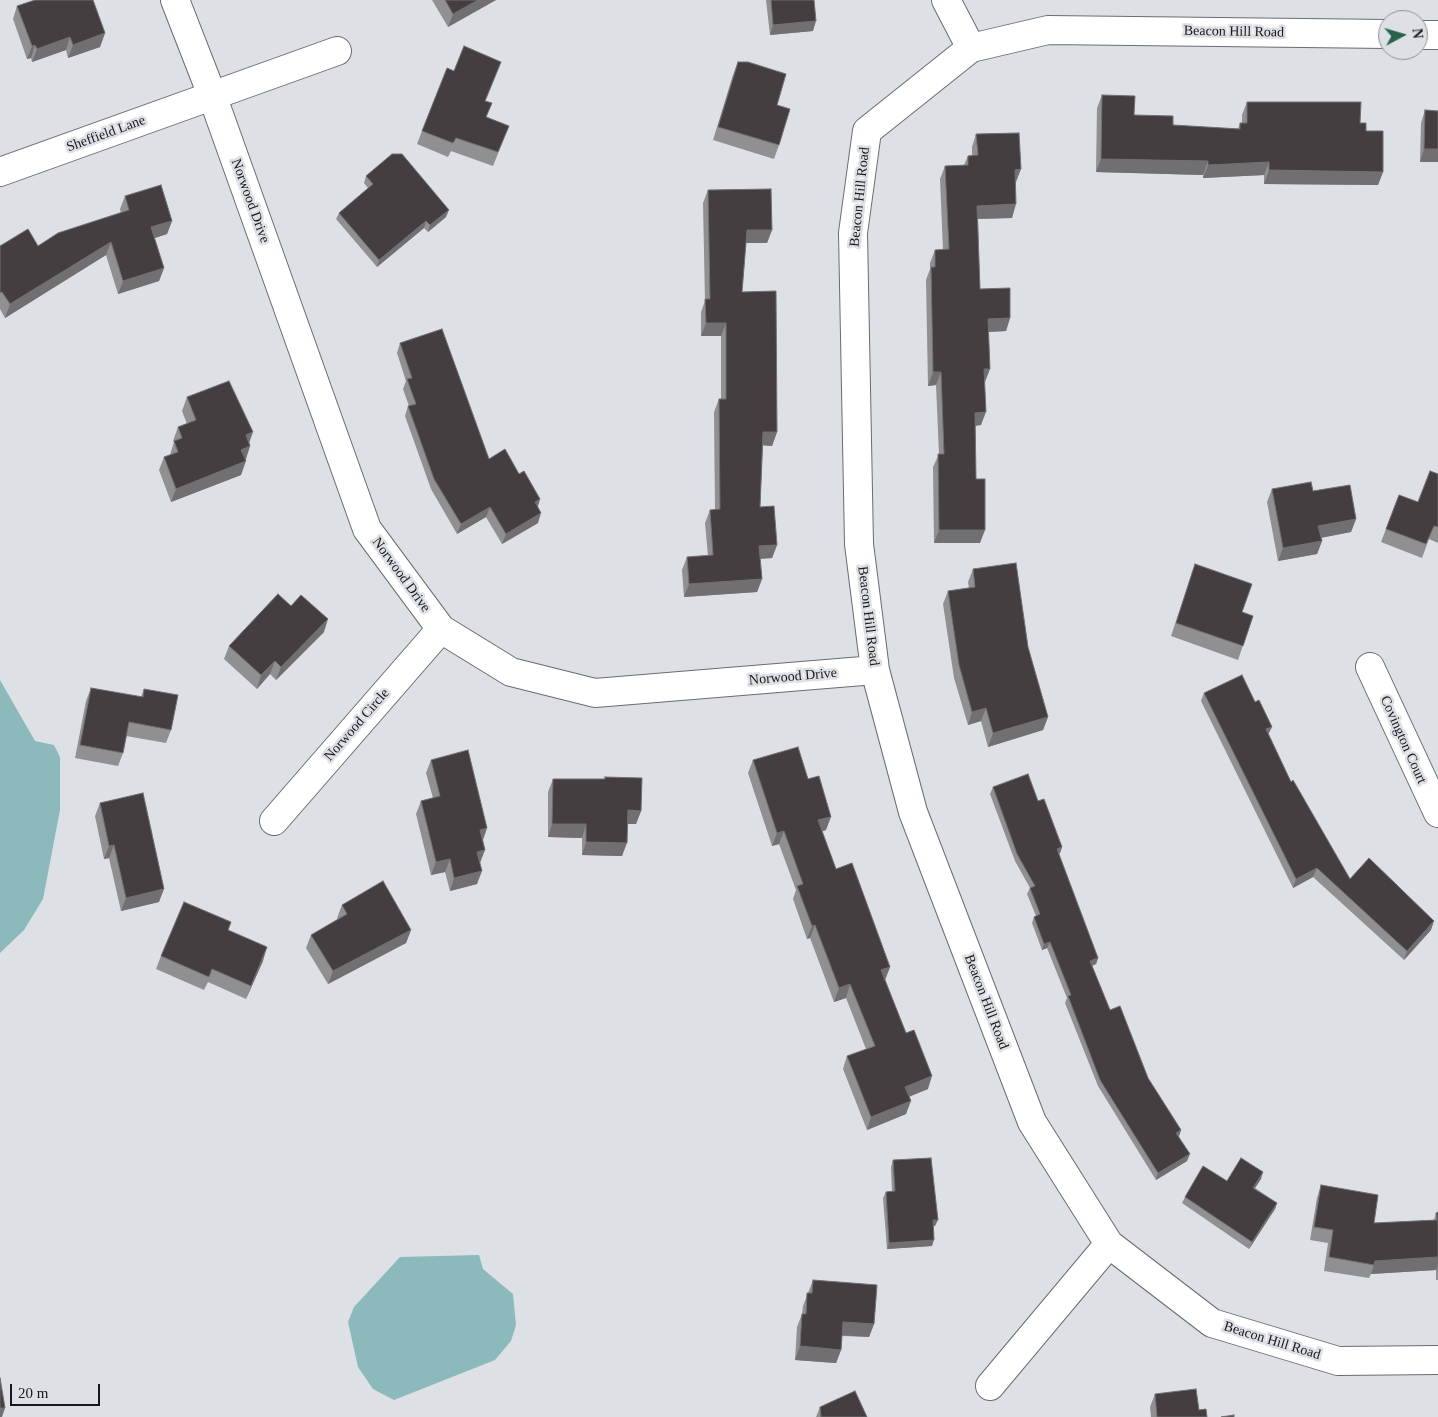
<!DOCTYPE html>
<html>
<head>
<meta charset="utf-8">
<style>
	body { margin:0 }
	#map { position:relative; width:1438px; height:1417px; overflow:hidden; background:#dde0e5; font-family:"Times New Roman",serif }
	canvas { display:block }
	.north { position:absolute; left:1378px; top:10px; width:50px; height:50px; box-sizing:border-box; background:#dde0e5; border:1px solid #8e9094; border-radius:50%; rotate:84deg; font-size:14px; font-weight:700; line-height:20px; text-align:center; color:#17181a }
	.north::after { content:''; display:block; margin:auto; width:18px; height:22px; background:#28624c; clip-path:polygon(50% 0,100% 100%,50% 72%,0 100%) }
	.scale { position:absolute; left:10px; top:1384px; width:90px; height:22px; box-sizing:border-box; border:2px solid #17181a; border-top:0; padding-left:6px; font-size:15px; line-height:18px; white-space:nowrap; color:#17181a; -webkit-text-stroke:4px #dde0e5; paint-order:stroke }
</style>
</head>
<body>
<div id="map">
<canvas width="1438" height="1417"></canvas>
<div class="north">N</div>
<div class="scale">20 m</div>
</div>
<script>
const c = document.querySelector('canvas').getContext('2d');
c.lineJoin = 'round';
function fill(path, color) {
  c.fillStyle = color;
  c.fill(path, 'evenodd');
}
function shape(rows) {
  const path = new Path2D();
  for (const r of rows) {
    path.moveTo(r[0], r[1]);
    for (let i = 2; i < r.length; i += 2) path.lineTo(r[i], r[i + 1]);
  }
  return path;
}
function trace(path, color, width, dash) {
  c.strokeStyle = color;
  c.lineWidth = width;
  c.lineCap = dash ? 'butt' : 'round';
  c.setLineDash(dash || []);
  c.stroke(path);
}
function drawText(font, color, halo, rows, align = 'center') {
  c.font = font + ' "Times New Roman",serif';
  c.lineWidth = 5;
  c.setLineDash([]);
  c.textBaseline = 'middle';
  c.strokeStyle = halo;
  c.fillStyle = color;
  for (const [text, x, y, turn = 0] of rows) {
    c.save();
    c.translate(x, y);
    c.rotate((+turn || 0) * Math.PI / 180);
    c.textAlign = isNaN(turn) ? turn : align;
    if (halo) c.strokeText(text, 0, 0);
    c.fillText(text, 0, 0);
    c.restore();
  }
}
const water = shape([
	[0,680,35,741,54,745,60,757,60,810,43,899,24,930,0,953],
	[479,1255,483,1269,513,1294,516,1325,511,1341,495,1360,394,1400,373,1389,358,1367,348,1322,354,1307,400,1257]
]);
const minor = shape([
	[175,0,212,95,367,529,441,629,511,672,595,693,875,670],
	[946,0,971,48],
	[1388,34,1048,30,971,48,867,131,853,233,859,544,875,670,913,812,1032,1122,1109,1244,1212,1323,1338,1361,1438,1360],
	[1418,35,1438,35],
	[0,172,337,51],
	[1370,667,1438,813],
	[274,821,441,629],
	[990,1386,1109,1244]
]);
const wall = shape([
	[432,0,496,0,448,27],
	[766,0,814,0,813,31,770,35],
	[17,6,105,33,100,47,68,58,66,50,32,62,31,58,27,59,13,19],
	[501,62,485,101,487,117,509,126,493,166,451,151,448,157,417,144,422,131,454,71],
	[738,62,777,105,779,145,774,159,713,140,733,75],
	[1102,95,1134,115,1173,125,1238,129,1240,123,1242,123,1242,115,1247,102,1360,123,1366,131,1383,172,1378,185,1264,184,1264,175,1203,178,1203,175,1096,172,1097,108],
	[1425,110,1438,111,1438,162,1420,162,1421,123],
	[976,134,1016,182,1012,218,978,219,980,289,1010,318,1006,331,989,332,985,382,981,425,975,426,976,479,980,543,934,543,933,467,939,454,936,385,928,386,926,280,930,269,930,263,935,250,943,250,940,179,945,166,964,165,968,156,972,156,972,147],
	[366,176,446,217,428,232,424,228,377,267,336,219,339,213,368,188,364,183],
	[708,190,772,230,767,243,746,243,742,292,777,432,772,446,763,445,760,507,777,545,772,558,760,559,762,579,757,592,684,597,682,570,687,557,708,556,705,523,710,510,715,510,714,412,719,399,721,399,721,336,701,336,701,312,705,301,703,203],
	[125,196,172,221,167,234,154,238,164,268,159,281,118,294,106,255,5,318,0,309,0,246,38,246,121,213,120,209],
	[400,343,489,459,519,474,540,499,538,506,538,523,502,544,486,517,457,534,431,489,405,416,408,406,409,406,403,389,406,381,397,353],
	[187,397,249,442,250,446,245,460,241,475,171,502,159,470,164,457,170,455,174,442,173,441,178,427,187,424,182,411],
	[1438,474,1438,543,1429,539,1422,558,1381,542,1399,495,1418,502],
	[1272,489,1313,491,1356,519,1351,532,1321,538,1322,541,1317,554,1278,561,1267,502],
	[1195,564,1242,612,1253,616,1238,660,1171,636],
	[973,569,1028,647,1048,717,1043,730,988,747,981,721,968,725,954,678,943,604,948,591,969,588,968,582],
	[291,606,324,632,276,680,270,674,257,689,224,659,229,646],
	[91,688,141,697,144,689,171,730,166,743,126,736,123,753,118,766,75,758,86,701],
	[1204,693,1269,735,1291,782,1350,879,1431,930,1404,960,1313,877,1293,888,1201,701],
	[431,760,487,828,483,840,480,863,477,884,450,891,445,872,431,875,416,814,421,801,433,798,426,773],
	[753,760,808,779,826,830,822,831,836,869,890,967,885,980,928,1089,909,1097,906,1114,867,1130,843,1069,847,1056,866,1049,846,998,834,1002,810,938,807,939,793,899,796,890,779,844,772,846,748,773],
	[605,777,641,811,636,824,627,824,622,856,582,855,582,838,548,837,548,792,553,779,604,779],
	[993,787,1038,801,1062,847,1060,853,1059,854,1098,958,1096,964,1092,966,1110,1010,1148,1078,1181,1130,1179,1136,1187,1161,1156,1180,1098,1086,1065,1003,1067,998,1047,948,1042,950,1032,923,1034,917,1036,916,1027,894,1030,888,1015,861,990,794],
	[100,803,159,902,121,911,109,858,104,859,95,816],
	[342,905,411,930,406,943,328,984,306,948,311,935,338,919,337,918],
	[228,931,263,961,246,999,208,982,204,990,156,969,161,956],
	[893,1160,935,1226,933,1226,932,1246,887,1249,883,1198,886,1192,892,1191,891,1167],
	[1261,1179,1255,1188,1277,1203,1275,1209,1249,1249,1182,1203,1185,1197,1227,1181],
	[1321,1185,1374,1223,1434,1220,1436,1213,1438,1212,1438,1280,1436,1280,1436,1270,1371,1274,1369,1278,1324,1271,1328,1243,1310,1240,1317,1198],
	[813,1280,874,1324,869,1337,842,1336,841,1350,836,1363,795,1360,797,1327,802,1314,803,1306],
	[1155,1394,1199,1410,1207,1417,1151,1417,1150,1407],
	[820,1407,867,1417,816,1417]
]);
const shadedWall = shape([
	[478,0,496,0,448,27,453,14],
	[816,21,813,31,770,35,773,25],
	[105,33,100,47,68,58,73,45],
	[70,37,66,50,32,62,37,49],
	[35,45,31,58,27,59,32,46],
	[1424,149,1438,149,1438,162,1420,162],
	[1101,159,1208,161,1203,175,1096,172],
	[1269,162,1264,175,1203,178,1208,165],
	[1021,169,1016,182,1010,183,1015,170],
	[1269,170,1383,172,1378,185,1264,184],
	[1016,204,1012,218,972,219,977,206],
	[449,210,446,217,428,232,430,225],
	[172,221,167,234,146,241,151,227],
	[426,221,424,228,377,267,379,260],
	[747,230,772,230,767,243,742,243],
	[111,242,106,255,5,318,10,304],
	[164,268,159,281,118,294,123,281],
	[1010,318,1006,331,984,332,988,319],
	[706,323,726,323,721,336,701,336],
	[984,369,990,369,985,382,979,382],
	[933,372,941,372,936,385,928,386],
	[986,412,981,425,970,426,975,413],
	[253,432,248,446,246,435],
	[763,432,777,432,772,446,758,445],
	[250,446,246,459,236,463,241,450],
	[246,461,241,475,171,502,176,489],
	[540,499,537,509,535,502],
	[490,507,486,517,457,534,461,524],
	[541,513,538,523,502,544,506,534],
	[1356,519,1351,532,1314,539,1318,526],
	[939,530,985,530,980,543,934,543],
	[1322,541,1317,554,1278,561,1283,548],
	[777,545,772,558,754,559,759,546],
	[762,579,757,592,684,597,689,584],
	[328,619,324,632,276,680,281,667],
	[275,661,270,674,257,689,261,675],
	[986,708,981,721,968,725,972,712],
	[1048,717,1043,730,988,747,993,733],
	[1272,727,1268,735,1266,729],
	[628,810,641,811,636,824,623,824],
	[831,817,826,830,813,834,818,820],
	[552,824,586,824,582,838,548,837],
	[487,828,482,842,480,830],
	[784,831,779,844,772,846,777,833],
	[586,842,627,843,622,856,582,855],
	[114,845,109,858,104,859,109,846],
	[1062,847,1060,853,1054,856,1057,849],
	[485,850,480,863,477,852],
	[450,859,445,872,431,875,436,862],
	[1317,868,1313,877,1293,888,1296,879],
	[482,871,477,884,450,891,454,878],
	[164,889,159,902,121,911,126,898],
	[1434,921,1431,930,1404,960,1407,951],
	[815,925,810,938,807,939,812,926],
	[411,930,406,943,328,984,333,971],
	[1050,942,1047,948,1042,950,1044,944],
	[267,947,263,961,246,999,251,986],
	[1098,958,1096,964,1088,967,1090,961],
	[890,967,885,980,876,983,881,970],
	[850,984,846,998,834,1002,839,988],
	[932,1076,928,1089,900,1100,905,1087],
	[911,1101,906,1114,867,1130,871,1117],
	[1181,1130,1179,1136,1176,1133],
	[1190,1154,1187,1161,1156,1180,1158,1173],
	[1263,1172,1261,1179,1251,1194,1253,1188],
	[1277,1203,1275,1209,1249,1249,1252,1242],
	[933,1220,938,1220,935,1226,930,1227],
	[934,1240,932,1246,887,1249,889,1243],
	[1438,1257,1438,1265,1436,1270,1371,1274,1375,1261],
	[843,1322,874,1324,869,1337,838,1335],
	[800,1346,841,1350,836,1363,795,1360],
	[0,1408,5,1408,2,1417,0,1417]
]);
const building = shape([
	[35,0,93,0,105,33,73,45,70,37,37,49,35,45,32,46,17,6,35,0],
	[445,0,478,0,453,14,445,0],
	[771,0,814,0,816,21,773,25,771,0],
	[464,46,501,62,485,101,492,103,486,117,509,126,498,152,456,138,453,143,422,131,447,68,454,71,464,46],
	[738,62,748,62,786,74,777,105,790,109,779,145,718,127,738,62],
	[1102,95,1135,96,1134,115,1173,116,1173,125,1240,129,1240,123,1247,123,1247,102,1361,102,1360,123,1366,123,1366,131,1383,131,1383,172,1269,170,1269,162,1208,165,1208,161,1101,159,1102,95],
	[1425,110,1438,111,1438,149,1424,149,1425,110],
	[1019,133,1021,169,1015,170,1016,204,977,206,980,289,1010,288,1010,318,988,319,990,369,984,369,986,412,975,413,976,479,985,479,985,530,939,530,938,454,944,454,941,372,933,372,931,267,935,267,935,250,949,249,945,166,968,165,968,156,978,155,976,134,1019,133],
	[392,154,402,154,449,210,430,225,426,221,379,260,339,213,373,184,366,176,392,154],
	[161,185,172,221,151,227,164,268,123,281,111,242,10,304,2,292,0,293,0,246,28,229,38,246,58,233,129,210,125,196,161,185],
	[771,189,772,230,747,230,742,292,776,291,777,432,763,432,760,507,774,506,777,545,759,546,762,579,689,584,687,557,713,555,710,510,720,509,719,399,726,399,726,323,706,323,705,299,710,299,708,190,771,189],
	[442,329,489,459,505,449,519,474,524,471,540,499,535,502,541,513,506,534,490,507,461,524,434,479,408,406,416,404,407,379,412,378,400,343,442,329],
	[229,381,253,432,246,435,250,446,241,450,246,461,176,489,164,457,178,452,174,441,182,438,178,427,196,420,187,397,229,381],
	[1430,471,1438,474,1438,527,1434,526,1426,544,1386,529,1399,495,1418,502,1430,471],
	[1311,482,1313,491,1350,485,1356,519,1318,526,1322,541,1283,548,1272,489,1311,482],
	[1016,563,1028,647,1048,717,993,733,986,708,972,712,959,665,948,591,975,587,973,569,1016,563],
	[1195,564,1252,584,1242,612,1253,616,1243,646,1176,623,1195,564],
	[278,594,291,606,301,595,328,619,281,667,275,661,261,675,229,646,278,594],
	[1242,675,1255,702,1259,700,1272,727,1266,729,1291,782,1293,780,1350,879,1369,858,1434,921,1407,951,1317,868,1296,879,1204,693,1242,675],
	[91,688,143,697,144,689,178,695,171,730,129,722,123,753,80,745,91,688],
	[798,747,808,779,819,776,831,817,818,820,836,869,852,863,890,967,881,970,906,1033,914,1030,932,1076,905,1087,911,1101,871,1117,847,1056,875,1046,850,984,839,988,815,925,812,926,797,886,803,884,784,831,777,833,753,760,798,747],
	[468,750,487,828,480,830,485,850,477,852,482,871,454,878,450,859,436,862,421,801,440,796,431,760,468,750],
	[1028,774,1038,801,1044,799,1062,847,1057,849,1098,958,1090,961,1110,1010,1120,1006,1148,1078,1181,1130,1176,1133,1190,1154,1158,1173,1100,1080,1068,996,1071,995,1050,942,1044,944,1034,917,1040,914,1030,888,1035,886,1017,854,993,787,1028,774],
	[605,777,642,778,641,811,628,810,627,843,586,842,586,824,552,824,553,779,605,779,605,777],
	[143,793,164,889,126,898,114,845,109,846,100,803,143,793],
	[383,881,411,930,333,971,311,935,347,914,342,905,383,881],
	[184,902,231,922,228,930,267,947,251,986,212,969,209,977,161,956,184,902],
	[931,1158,938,1220,933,1220,934,1240,889,1243,886,1192,895,1191,893,1160,931,1158],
	[1241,1158,1263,1172,1253,1188,1277,1203,1252,1242,1185,1197,1203,1166,1227,1181,1241,1158],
	[1321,1185,1378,1195,1374,1223,1437,1220,1436,1213,1438,1212,1438,1257,1375,1261,1374,1265,1329,1257,1333,1230,1314,1227,1321,1185],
	[813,1280,877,1285,874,1324,843,1322,841,1350,800,1346,802,1314,806,1314,807,1293,812,1293,813,1280],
	[0,1378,5,1408,0,1408,0,1378],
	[1196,1389,1199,1410,1206,1409,1207,1417,1157,1417,1155,1394,1196,1389],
	[855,1391,867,1417,821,1417,820,1407,855,1391],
	[1234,1415,1234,1417,1221,1417,1234,1415]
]);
const streetNames = [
	["Beacon Hill Road",1234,32,1],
	["Sheffield Lane",106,134,-20],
	["Beacon Hill Road",860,197,-84],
	["Norwood Drive",250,201,70],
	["Norwood Drive",401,575,54],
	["Beacon Hill Road",868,616,83],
	["Norwood Drive",793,677,-5],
	["Norwood Circle",357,725,-49],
	["Covington Court",1403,740,66],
	["Beacon Hill Road",986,1002,69],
	["Beacon Hill Road",1272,1341,17]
];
fill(water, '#8cb9bc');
trace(minor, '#696c71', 30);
trace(minor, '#fff', 28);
fill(wall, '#908f92');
fill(shadedWall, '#726f72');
fill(building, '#443e40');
trace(building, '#726f72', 1);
drawText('14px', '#17181a', '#dde0e5', streetNames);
</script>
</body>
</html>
